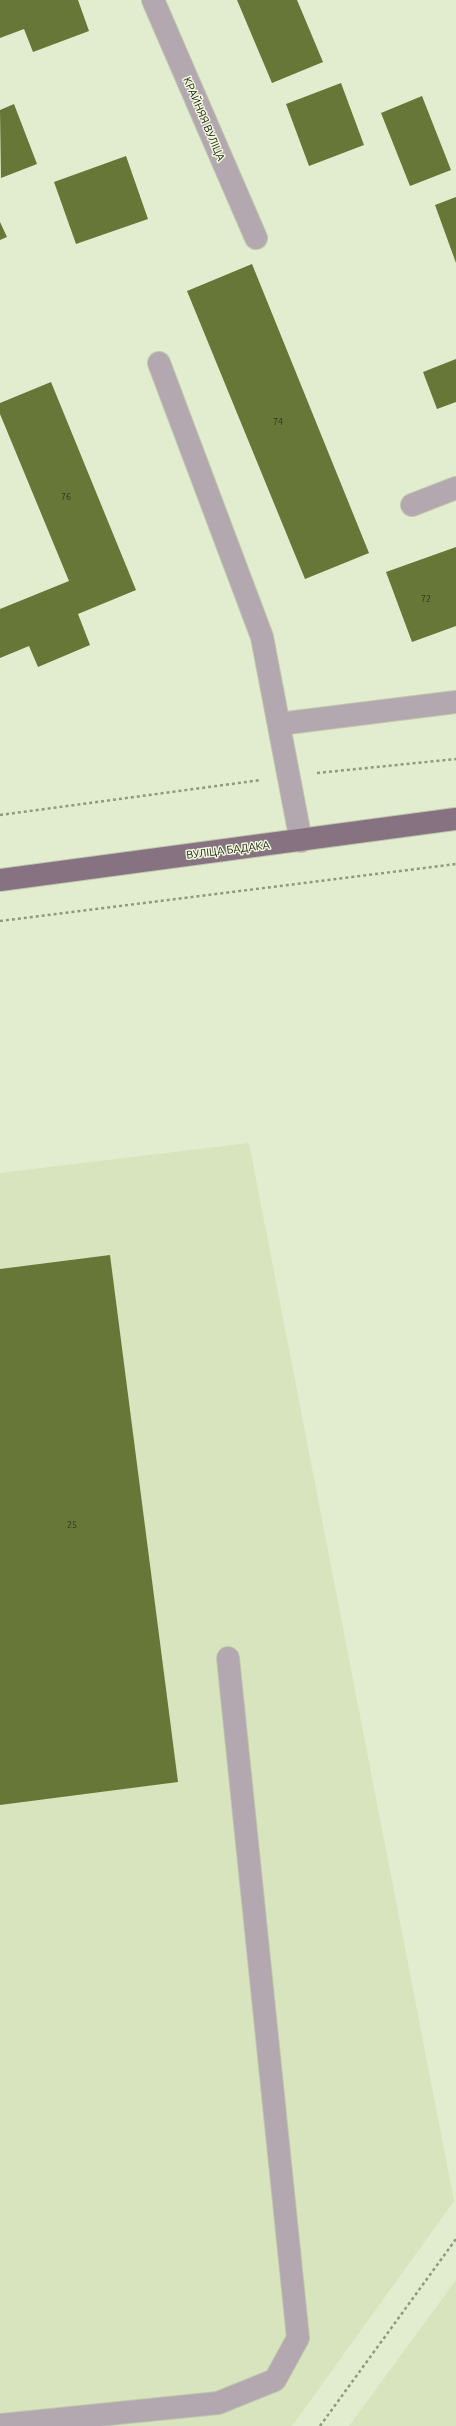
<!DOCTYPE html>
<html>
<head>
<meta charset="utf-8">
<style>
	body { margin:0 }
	canvas { display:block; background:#e2ecce }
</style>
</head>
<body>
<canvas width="456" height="2426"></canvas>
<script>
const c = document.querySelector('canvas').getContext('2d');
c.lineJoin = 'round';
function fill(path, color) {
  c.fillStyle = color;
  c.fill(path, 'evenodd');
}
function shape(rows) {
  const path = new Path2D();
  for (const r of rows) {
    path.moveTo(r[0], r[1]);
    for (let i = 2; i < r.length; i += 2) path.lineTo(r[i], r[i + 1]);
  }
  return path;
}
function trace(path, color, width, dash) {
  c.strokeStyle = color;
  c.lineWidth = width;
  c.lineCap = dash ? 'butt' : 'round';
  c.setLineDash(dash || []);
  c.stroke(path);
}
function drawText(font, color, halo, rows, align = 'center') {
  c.font = font + ' Ubuntu,sans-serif';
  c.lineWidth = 3;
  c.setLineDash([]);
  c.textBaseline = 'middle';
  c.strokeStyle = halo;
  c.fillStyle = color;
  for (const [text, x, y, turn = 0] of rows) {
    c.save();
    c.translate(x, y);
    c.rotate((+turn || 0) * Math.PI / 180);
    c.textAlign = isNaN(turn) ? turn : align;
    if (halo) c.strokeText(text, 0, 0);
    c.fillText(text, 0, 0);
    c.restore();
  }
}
const built = shape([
	[249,1143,454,2201,292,2426,0,2426,0,1173],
	[456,2280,456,2426,349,2426]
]);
const building = shape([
	[0,0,78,0,89,31,33,52,24,29,0,38],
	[237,0,297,0,323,62,272,83],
	[341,83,364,145,309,166,286,104],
	[422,96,451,170,410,186,381,113],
	[14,104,37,164,1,178,0,110],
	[126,156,148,219,76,244,54,182],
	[456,197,456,263,435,205],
	[0,222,7,237,0,240],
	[252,264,369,553,305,579,187,291],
	[456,359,456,402,437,409,423,372],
	[51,382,136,590,78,614,90,645,38,667,29,646,0,658,0,609,69,581,0,414,0,403],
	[456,547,456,626,412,642,386,572],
	[110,1255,178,1782,0,1805,0,1269]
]);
const path = shape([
	[317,773,456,759],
	[0,815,261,780],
	[0,921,456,864],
	[320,2426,456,2239]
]);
const minor = shape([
	[153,0,256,238],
	[159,363,262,637,301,841],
	[412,505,456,488],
	[279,724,456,702],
	[0,2425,218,2403,275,2380,298,2338,228,1658]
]);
const major = shape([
	[0,880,456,819]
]);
const numberNames = [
	["74",278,422],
	["76",66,497],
	["72",426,599],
	["25",72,1525]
];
const streetNames = [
	["КРАЙНЯЯ ВУЛІЦА",204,119,67],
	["ВУЛІЦА БАДАКА",228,850,-7]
];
fill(built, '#d8e4be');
fill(building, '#677738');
trace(minor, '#bfc7ad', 24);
trace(major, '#bfc7ad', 24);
trace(path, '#919882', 2.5, [3, 3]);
trace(minor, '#b3a7b0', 22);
trace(major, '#877282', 22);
drawText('9px', '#30361e', null, numberNames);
drawText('11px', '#1d2015', '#f0f9db', streetNames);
</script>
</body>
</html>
